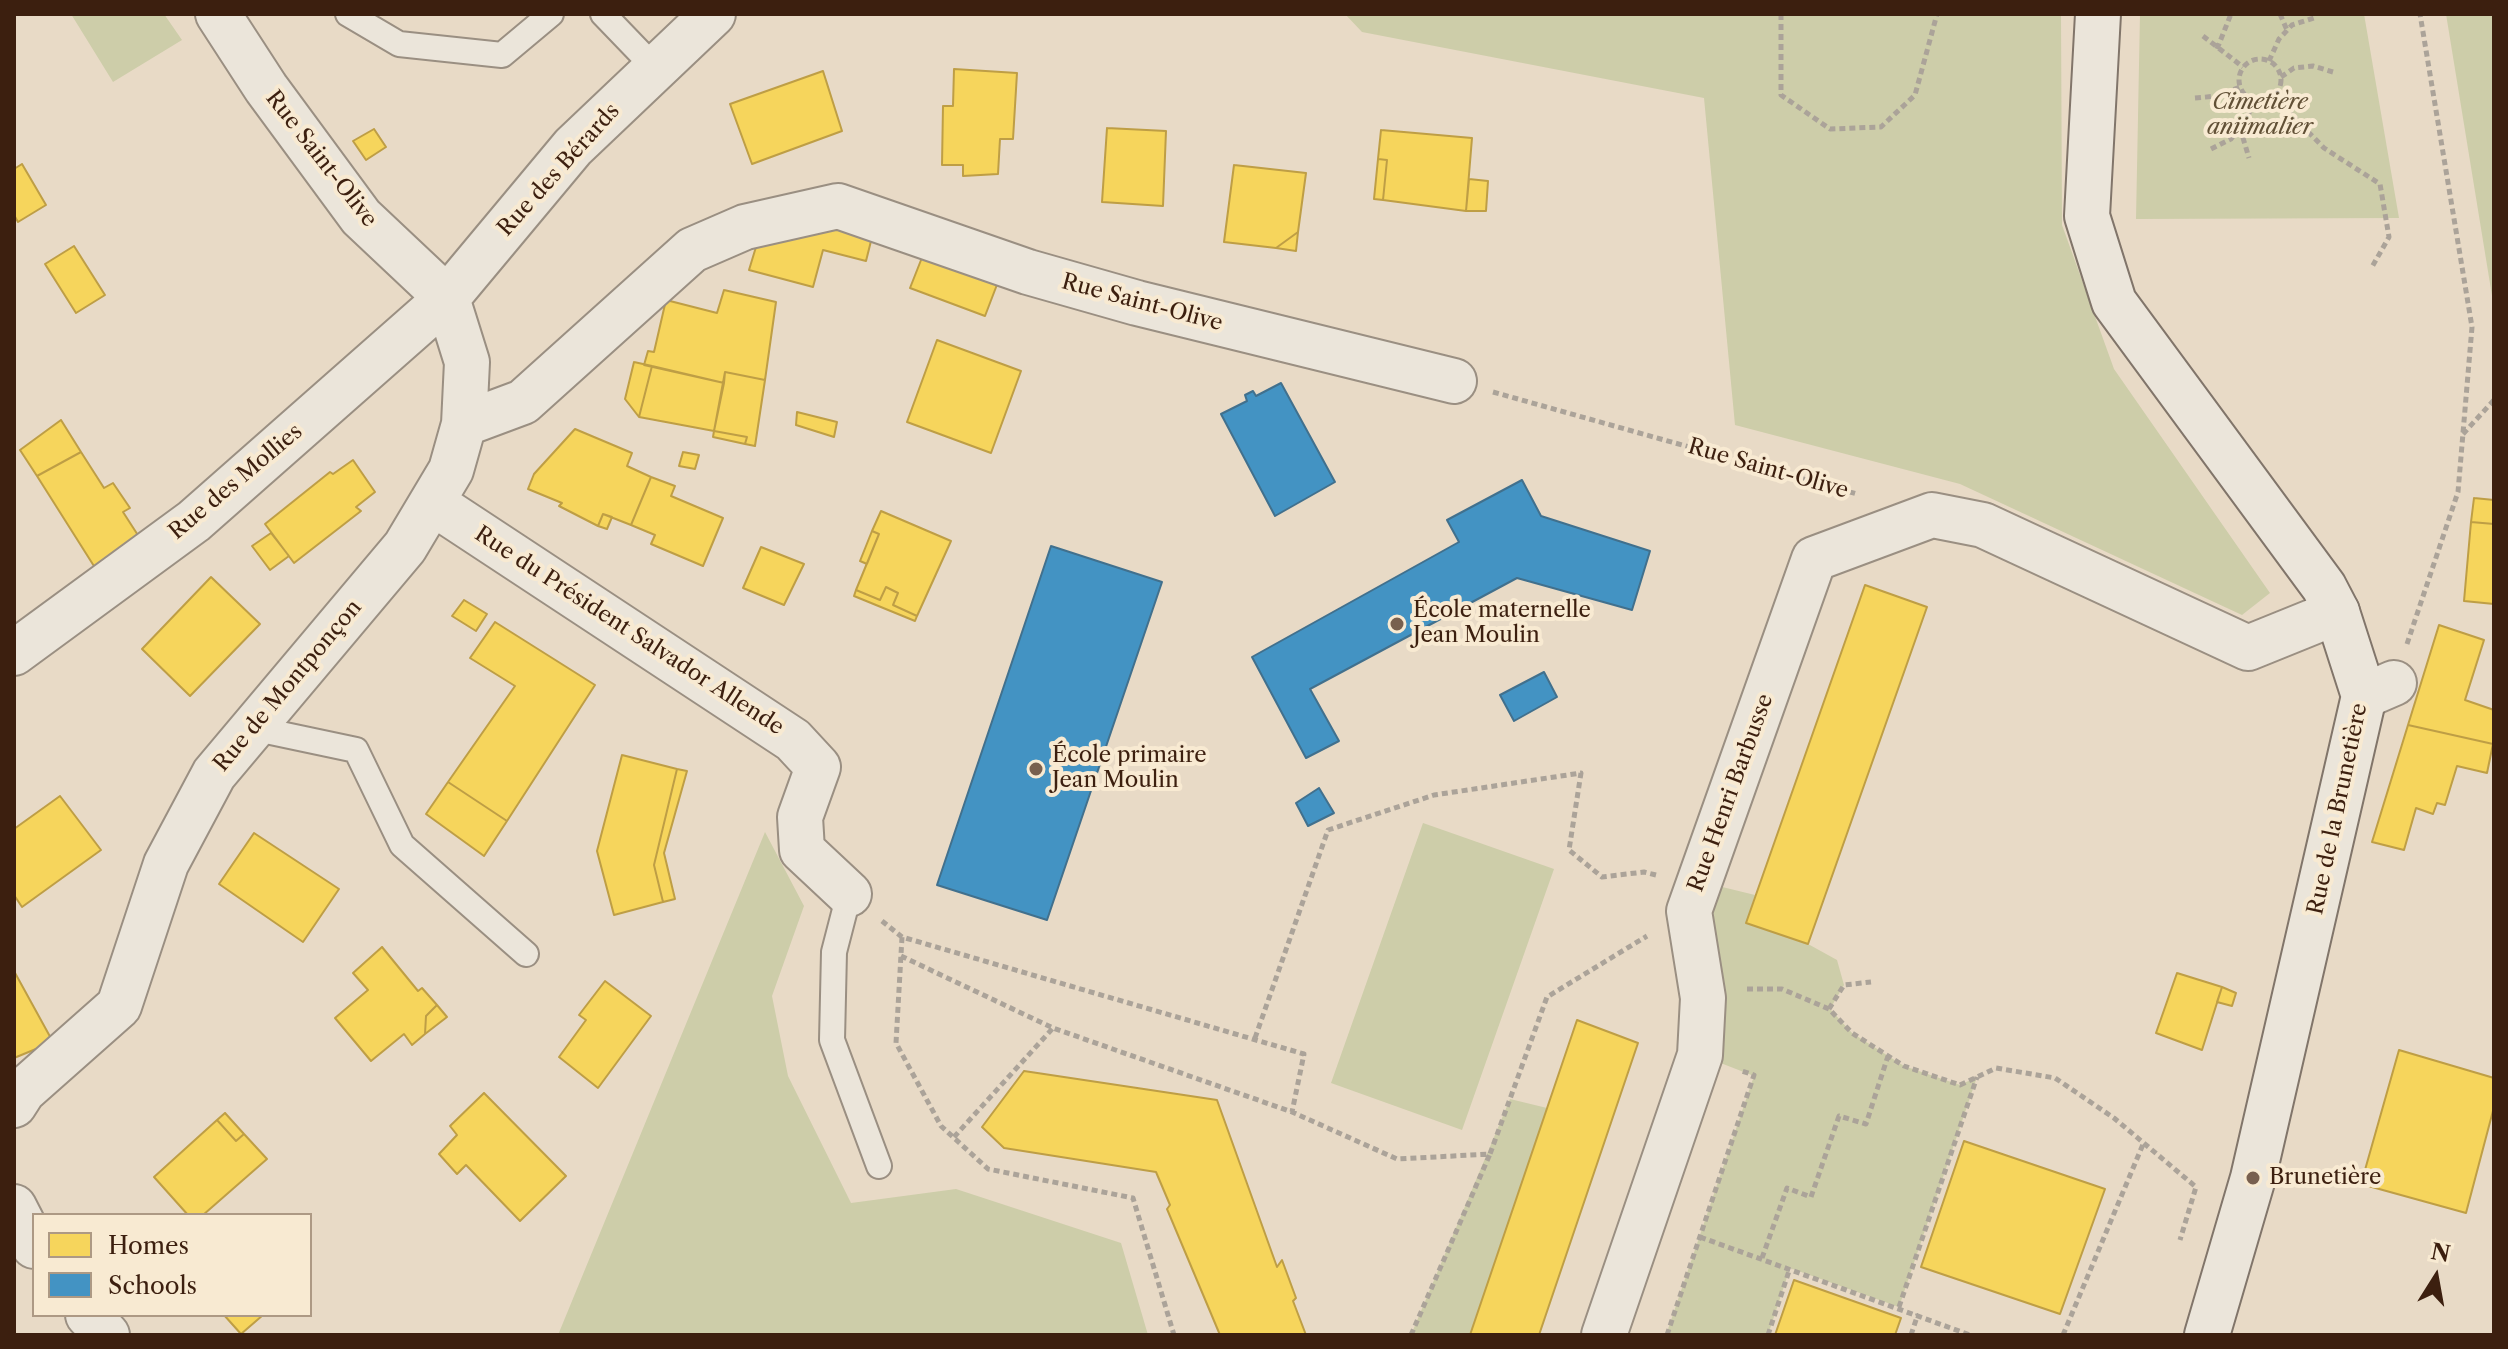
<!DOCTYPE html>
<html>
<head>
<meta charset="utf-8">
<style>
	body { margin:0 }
	#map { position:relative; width:2508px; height:1349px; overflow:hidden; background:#e8dac6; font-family:"Libre Caslon Text",serif }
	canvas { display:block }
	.frame { position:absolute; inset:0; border:16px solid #3c1f0f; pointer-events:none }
	.legend { position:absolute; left:32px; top:1213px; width:280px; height:104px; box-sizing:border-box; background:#f8ead2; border:2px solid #ad9984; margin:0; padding:10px 14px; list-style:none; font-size:24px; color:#3c1f0f }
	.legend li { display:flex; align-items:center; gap:16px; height:40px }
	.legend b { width:40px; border:2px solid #ad9984 }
	.north { position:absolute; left:2396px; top:1237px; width:80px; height:80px; -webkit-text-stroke:6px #f8ead2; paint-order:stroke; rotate:11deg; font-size:22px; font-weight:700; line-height:32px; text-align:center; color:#3c1f0f }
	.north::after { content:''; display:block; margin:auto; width:28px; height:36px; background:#3c1f0f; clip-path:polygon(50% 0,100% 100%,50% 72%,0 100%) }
</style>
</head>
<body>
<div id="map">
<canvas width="2508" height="1349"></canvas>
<div class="frame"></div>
<ul class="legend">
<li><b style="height:22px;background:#f6d55c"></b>Homes</li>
<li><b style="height:22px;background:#4393c3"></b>Schools</li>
</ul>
<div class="north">N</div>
</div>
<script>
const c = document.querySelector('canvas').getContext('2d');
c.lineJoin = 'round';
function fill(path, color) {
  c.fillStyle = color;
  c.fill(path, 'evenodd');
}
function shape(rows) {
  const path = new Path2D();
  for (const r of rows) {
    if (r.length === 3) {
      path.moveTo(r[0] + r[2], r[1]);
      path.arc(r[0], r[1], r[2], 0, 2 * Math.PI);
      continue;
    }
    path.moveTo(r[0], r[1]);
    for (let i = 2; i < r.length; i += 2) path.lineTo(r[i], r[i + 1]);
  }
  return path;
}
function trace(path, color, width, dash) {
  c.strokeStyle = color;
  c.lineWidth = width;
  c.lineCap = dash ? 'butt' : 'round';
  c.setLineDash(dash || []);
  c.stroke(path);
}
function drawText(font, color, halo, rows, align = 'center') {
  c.font = font + ' "Libre Caslon Text",serif';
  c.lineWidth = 8;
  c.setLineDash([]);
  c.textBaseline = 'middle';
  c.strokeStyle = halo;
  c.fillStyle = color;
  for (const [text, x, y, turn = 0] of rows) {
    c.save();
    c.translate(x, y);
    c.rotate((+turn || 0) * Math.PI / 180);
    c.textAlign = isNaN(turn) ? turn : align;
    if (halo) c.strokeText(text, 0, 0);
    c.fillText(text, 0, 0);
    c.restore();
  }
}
const green = shape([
	[71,14,164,14,182,40,113,82],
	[1345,14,2061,14,2062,225,2114,369,2270,593,2242,615,1960,484,1735,425,1704,98,1362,32],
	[2140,14,2364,14,2399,218,2136,219],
	[2446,14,2494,14,2494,308],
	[1423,823,1554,869,1462,1130,1331,1083],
	[765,832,804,906,772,996,788,1076,851,1203,956,1189,1121,1243,1148,1335,558,1335],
	[1710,884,1755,895,1746,923,1808,944,1837,960,1844,985,1830,1009,1852,1033,1904,1066,1960,1085,1977,1077,1899,1307,1790,1268,1768,1335,1666,1335,1754,1076,1700,1055],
	[1510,1099,1547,1108,1470,1335,1411,1335]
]);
const homes = shape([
	[954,69,1017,73,1013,139,1000,139,998,174,963,176,963,165,942,165,943,106,953,106,954,69],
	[823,71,842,131,752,164,730,104,823,71],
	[1107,128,1166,131,1163,206,1102,202,1107,128],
	[374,129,386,147,366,160,353,141,374,129],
	[1381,130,1472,138,1466,211,1383,200,1387,160,1378,159,1381,130],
	[1378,159,1387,160,1383,200,1374,199,1378,159],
	[22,164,46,205,18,222,14,215,14,169,22,164],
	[1234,165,1306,173,1298,232,1276,248,1224,242,1234,165],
	[1469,179,1488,181,1486,211,1466,211,1469,179],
	[847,220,874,229,866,261,823,250,813,287,749,270,759,237,847,220],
	[1298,232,1296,251,1276,248,1298,232],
	[74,246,105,295,76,313,45,264,74,246],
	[923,255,998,282,985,316,910,288,923,255],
	[724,290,776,302,765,380,725,372,724,383,644,365,648,351,654,352,666,300,717,313,724,290],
	[937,340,1021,371,991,453,907,422,937,340],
	[634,362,652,366,639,417,625,399,634,362],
	[652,366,724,383,714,431,639,417,652,366],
	[725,372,765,380,755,446,745,444,747,437,714,431,725,372],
	[797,412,837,422,834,437,796,425,797,412],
	[61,420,81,452,37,476,20,450,61,420],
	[575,429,632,453,627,466,651,477,631,525,603,514,598,526,559,506,562,503,528,489,534,474,575,429],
	[714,431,747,437,745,444,713,437,714,431],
	[81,452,104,488,113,483,130,508,123,512,143,543,99,574,37,476,81,452],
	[683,452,699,455,695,469,679,466,683,452],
	[353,460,375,492,356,507,361,511,294,563,265,524,330,472,333,474,353,460],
	[651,477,675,486,671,496,723,518,703,566,651,544,655,535,631,525,651,477],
	[2474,498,2494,500,2494,524,2471,522,2474,498],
	[881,511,951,541,917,616,893,605,898,593,886,587,880,600,856,590,879,534,872,531,881,511],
	[603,514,612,517,607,529,598,526,603,514],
	[2471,522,2494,524,2494,604,2464,601,2471,522],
	[872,531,879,534,867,564,860,561,872,531],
	[271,533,289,556,270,570,252,546,271,533],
	[761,547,804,564,784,605,743,588,761,547],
	[211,577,260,624,190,696,142,649,211,577],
	[1865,585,1927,607,1808,944,1746,923,1865,585],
	[886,587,898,593,893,605,917,616,915,621,854,596,856,590,880,600,886,587],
	[464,600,487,614,476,631,452,616,464,600],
	[495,622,595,685,507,821,448,782,515,686,470,658,495,622],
	[2439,625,2484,640,2465,700,2494,710,2493,744,2408,725,2439,625],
	[2408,725,2493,744,2487,773,2457,766,2445,805,2437,803,2433,814,2416,808,2404,850,2372,842,2408,725],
	[622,755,677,769,654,865,663,902,614,915,597,851,622,755],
	[677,769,687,771,664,853,675,899,663,902,654,865,677,769],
	[448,782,507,821,484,856,426,814,448,782],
	[60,796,101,850,22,907,14,895,14,829,60,796],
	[254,833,339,889,303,942,219,884,254,833],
	[382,947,418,991,422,988,437,1005,426,1016,425,1034,412,1045,404,1034,371,1061,335,1018,368,990,353,973,382,947],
	[14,971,53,1042,14,1058,14,971],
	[2177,973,2222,987,2202,1050,2156,1033,2177,973],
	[605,981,651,1016,598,1088,559,1057,586,1020,579,1015,605,981],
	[2222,987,2236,993,2232,1006,2217,1002,2222,987],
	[437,1005,447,1017,425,1034,426,1016,437,1005],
	[1577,1020,1638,1043,1539,1335,1470,1335,1577,1020],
	[2399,1050,2494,1078,2494,1107,2466,1213,2361,1184,2399,1050],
	[1024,1071,1217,1100,1277,1267,1282,1260,1296,1298,1293,1301,1306,1335,1220,1335,1167,1209,1170,1205,1156,1172,1004,1148,982,1127,1024,1071],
	[484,1093,566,1176,520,1221,466,1165,457,1174,439,1154,457,1135,450,1126,484,1093],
	[225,1113,244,1134,236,1141,217,1120,225,1113],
	[217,1120,236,1141,244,1134,267,1159,203,1215,188,1215,154,1177,217,1120],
	[1964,1141,2105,1189,2060,1314,1921,1267,1964,1141],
	[1794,1280,1901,1318,1895,1335,1775,1335,1794,1280],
	[224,1315,263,1315,241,1334,224,1315]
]);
const schools = shape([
	[1281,383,1335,482,1275,516,1221,414,1247,401,1245,395,1253,391,1256,396,1281,383],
	[1522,480,1541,516,1650,551,1632,610,1517,578,1310,689,1339,741,1306,758,1252,657,1459,542,1447,520,1522,480],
	[1051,546,1162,582,1047,920,937,885,1051,546],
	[1544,672,1557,697,1514,721,1500,695,1544,672],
	[1319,788,1334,813,1308,826,1296,803,1319,788]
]);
const path = shape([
	[1781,14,1781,95,1830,129,1881,127,1915,95,1937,14],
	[2280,14,2287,30],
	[2203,36,2243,67],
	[2217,49,2231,14],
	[2260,80,21],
	[2269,61,2279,39,2292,25,2314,18],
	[2281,77,2294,68,2313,66,2333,72],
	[2273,96,2324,148,2380,184,2389,237,2372,267],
	[2195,98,2218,96,2240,87],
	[2240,128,2249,158],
	[2211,149,2231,139,2247,118,2254,101],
	[1493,392,1857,494],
	[2463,434,2494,400],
	[2407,644,2458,492,2472,327,2420,14],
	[882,921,902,937,1304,1054,1292,1112],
	[902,937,896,1043,941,1126,988,1169,1133,1198,1174,1335],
	[901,956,1053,1028,1292,1112,1397,1159,1490,1154,1547,997,1647,936],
	[1747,989,1782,989,1829,1009,1852,1033,1904,1066,1960,1085,1996,1068,2055,1078,2114,1118,2196,1187,2180,1240],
	[1829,1009,1844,985,1871,982],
	[1255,1038,1328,830,1434,795,1581,773,1569,850,1602,877,1644,872,1656,875],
	[954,1137,1053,1028],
	[1700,1237,1970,1335],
	[1762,1258,1787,1188,1811,1197,1839,1116,1866,1124,1888,1056],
	[1899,1307,1977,1077],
	[1411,1335,1490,1154],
	[1667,1335,1754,1075,1739,1070],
	[1768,1335,1790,1268],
	[1911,1335,1918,1314],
	[2063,1335,2144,1142]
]);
const lane = shape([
	[348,14,399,44,502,55,551,14],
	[603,14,654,67],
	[252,728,356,750,402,845,526,954],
	[849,894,834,952,832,1040,879,1166]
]);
const street = shape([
	[218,14,266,88,361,217,447,298,467,362,464,424,523,402,692,250,745,227,838,206,1028,272,1137,303,1454,381],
	[433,503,793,740,818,767,800,817,802,850,849,894],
	[14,653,194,521,447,298,573,147,713,14],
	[2364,696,2394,683],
	[14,1105,23,1091,119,1006,166,864,214,774,405,547,451,470,464,424],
	[14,1207,34,1246],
	[88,1315,107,1335],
	[1604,1335,1700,1055,1703,998,1689,911,1814,559,1932,515,1983,525,2248,648,2337,612]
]);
const secondary = shape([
	[2098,14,2087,216,2114,302,2324,587,2337,612,2364,696,2253,1178,2207,1335]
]);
const markers = [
	[1397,624,8,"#78604f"],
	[1036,769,8,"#78604f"],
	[2253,1178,8,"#78604f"]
];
const parkNames = [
	["Cimetière",2260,103],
	["aniimalier",2260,128]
];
const streetNames = [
	["Rue Saint-Olive",321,159,52],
	["Rue des Bérards",559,170,-48],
	["Rue Saint-Olive",1142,303,15],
	["Rue Saint-Olive",1768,469,16],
	["Rue des Mollies",236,482,-40],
	["Rue du Président Salvador Allende",629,631,33],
	["Rue de Montponçon",288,686,-50],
	["Rue Henri Barbusse",1731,793,-70],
	["Rue de la Brunetière",2338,809,-78]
];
const poiNames = [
	["École maternelle",1413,611],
	["Jean Moulin",1413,636],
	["École primaire",1052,756],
	["Jean Moulin",1052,781],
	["Brunetière",2269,1178]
];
fill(green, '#cdcda9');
fill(homes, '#f6d55c');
trace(homes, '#be9e45', 2);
fill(schools, '#4393c3');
trace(schools, '#41708d', 2);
trace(lane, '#9a8f82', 28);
trace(street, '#9a8f82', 48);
trace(secondary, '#81756a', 48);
trace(path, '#aba399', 5, [6, 4]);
trace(lane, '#ebe5da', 24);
trace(street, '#ebe5da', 44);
trace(secondary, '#ebe5da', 44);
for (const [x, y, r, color] of markers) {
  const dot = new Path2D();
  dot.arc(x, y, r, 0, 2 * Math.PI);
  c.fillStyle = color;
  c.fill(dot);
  trace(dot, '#f8ead2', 3);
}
drawText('italic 22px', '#615036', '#f8ead2', parkNames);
drawText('22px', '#3c1f0f', '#f8ead2', streetNames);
drawText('22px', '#3c1f0f', '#f8ead2', poiNames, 'left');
</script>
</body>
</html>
